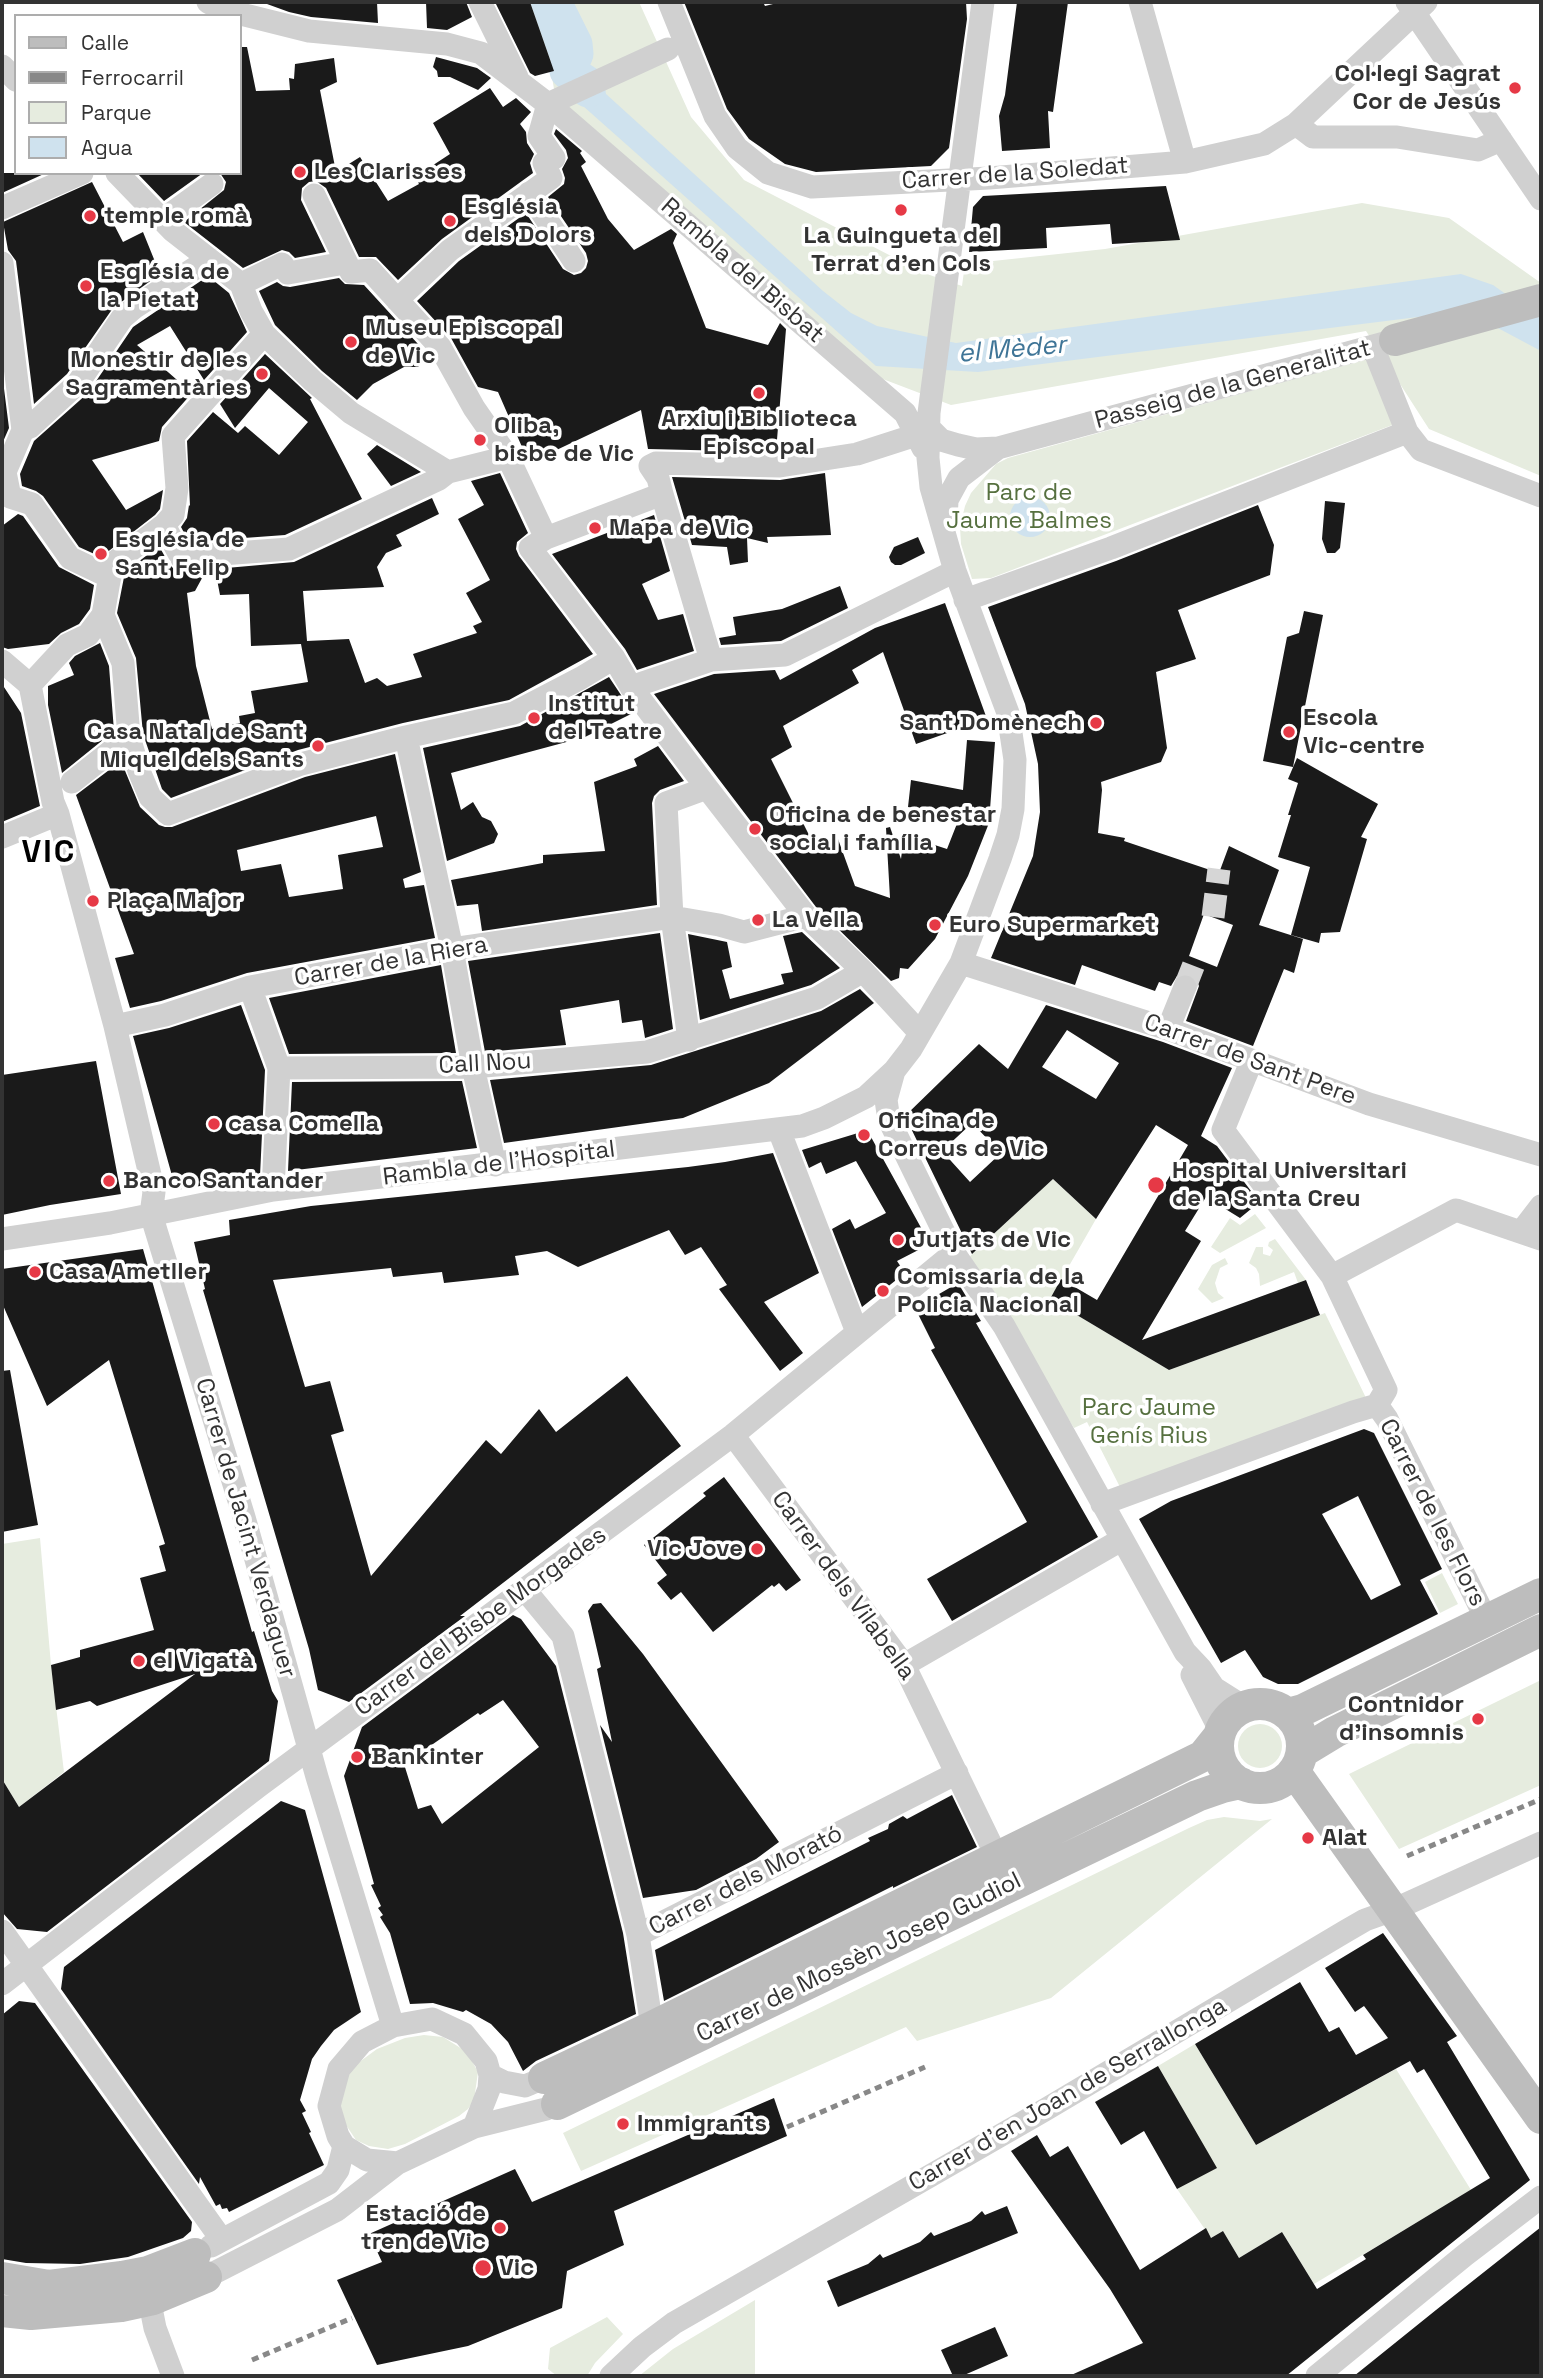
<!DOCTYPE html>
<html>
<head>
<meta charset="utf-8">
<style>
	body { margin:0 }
	#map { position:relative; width:1543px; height:2378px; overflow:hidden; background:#fff; font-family:"Space Grotesk",sans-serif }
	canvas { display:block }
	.frame { position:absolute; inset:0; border:4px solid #333; pointer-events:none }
	.legend { position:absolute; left:14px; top:14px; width:228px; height:161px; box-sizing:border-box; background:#fff; border:2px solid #adadad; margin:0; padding:9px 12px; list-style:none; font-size:21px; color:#333 }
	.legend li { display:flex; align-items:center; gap:14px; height:35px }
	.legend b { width:35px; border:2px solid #adadad }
</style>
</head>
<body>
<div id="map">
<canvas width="1543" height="2378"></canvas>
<div class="frame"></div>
<ul class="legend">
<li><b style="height:9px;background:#bdbdbd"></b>Calle</li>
<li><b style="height:9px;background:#888"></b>Ferrocarril</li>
<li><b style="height:19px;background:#e6ecdf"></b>Parque</li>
<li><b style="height:19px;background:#cfe2ee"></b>Agua</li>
</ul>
</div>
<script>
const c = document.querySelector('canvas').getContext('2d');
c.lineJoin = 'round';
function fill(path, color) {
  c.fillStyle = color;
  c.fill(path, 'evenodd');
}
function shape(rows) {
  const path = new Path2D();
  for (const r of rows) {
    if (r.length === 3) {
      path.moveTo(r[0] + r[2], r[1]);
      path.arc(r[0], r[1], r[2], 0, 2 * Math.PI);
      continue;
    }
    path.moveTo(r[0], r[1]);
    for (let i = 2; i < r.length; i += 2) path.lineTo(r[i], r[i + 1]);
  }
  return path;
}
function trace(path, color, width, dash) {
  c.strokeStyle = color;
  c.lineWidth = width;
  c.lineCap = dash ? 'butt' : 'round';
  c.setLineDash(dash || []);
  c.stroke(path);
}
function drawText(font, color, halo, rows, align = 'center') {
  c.font = font + ' "Space Grotesk",sans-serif';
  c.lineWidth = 7;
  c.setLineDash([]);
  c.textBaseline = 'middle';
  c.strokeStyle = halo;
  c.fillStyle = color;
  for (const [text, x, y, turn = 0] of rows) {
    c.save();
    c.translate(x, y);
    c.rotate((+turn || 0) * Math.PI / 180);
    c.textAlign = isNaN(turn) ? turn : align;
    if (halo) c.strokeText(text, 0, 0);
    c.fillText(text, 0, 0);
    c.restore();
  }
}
const green = shape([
	[531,2,639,2,691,117,744,180,924,273,962,286,965,264,1105,249,1362,203,1449,218,1541,283,1541,476,1429,429,1366,331,951,405,867,373,559,119,552,77],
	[1370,358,1395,424,991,578,972,579,961,544,960,527,965,506,971,493,996,464,1008,458],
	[1053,1179,1096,1219,1050,1299,1169,1370,1325,1313,1367,1400,1122,1491,1087,1422,1074,1428,967,1259],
	[1255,1214,1266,1228,1220,1253,1211,1247,1230,1218,1240,1225],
	[1275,1239,1306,1280,1298,1283,1294,1272,1260,1286,1259,1274,1256,1268,1249,1263,1256,1247,1263,1247,1263,1254,1270,1256,1273,1250,1268,1246,1269,1242],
	[1225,1258,1228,1264,1220,1268,1215,1283,1218,1293,1224,1298,1212,1303,1198,1289,1212,1265],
	[40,1538,51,1665,64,1772,19,1807,2,1779,2,1544],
	[1442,1573,1458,1604,1440,1613,1425,1582],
	[1541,1680,1541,1785,1399,1849,1349,1774],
	[1260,1746,22],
	[1224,1817,1260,1821,1272,1819,1051,1998,917,2041,906,2027,581,2171,563,2133,1189,1828,1207,1820],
	[424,2035,443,2037,467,2052,478,2072,474,2100,468,2109,459,2116,405,2144,388,2149,369,2146,356,2140,344,2122,339,2101,349,2074,358,2063,377,2049,405,2038],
	[1195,2044,1256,2145,1396,2069,1471,2190,1314,2284,1282,2232,1239,2258,1223,2231,1211,2238,1177,2189,1216,2168,1158,2066],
	[755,2300,755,2376,639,2376,673,2349],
	[607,2317,623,2334,595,2363,587,2376,557,2376,548,2369,550,2348]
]);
const water = shape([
	[530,2,542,2,553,34,559,44,600,71,606,94,823,291,851,313,877,326,956,343,1461,274,1493,285,1541,319,1541,351,1466,311,978,372,876,366,556,82,554,71],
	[1030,517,20]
]);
const river = shape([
	[554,2,575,44,576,54,567,71,588,90]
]);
const building = shape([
	[268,2,377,2,378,23,311,17,289,12,267,4],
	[426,2,466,2,472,17,447,30,427,28],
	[495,2,530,2,554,71,535,76,530,73],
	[684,2,763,2,765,6,781,2,966,2,967,19,949,148,931,166,816,172,785,164,749,139,727,109],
	[1017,2,1068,2,1053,112,1048,111,1050,148,1002,151,999,116,1005,95],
	[240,47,247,47,256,91,290,90,289,78,294,79,295,64,334,58,337,82,320,90,336,172,360,157,388,201,419,184,415,177,450,154,433,123,490,88,503,107,516,98,531,112,520,124,526,132,527,143,534,154,530,163,533,173,442,239,398,280,376,257,359,257,326,188,316,181,309,182,302,188,301,200,326,252,295,258,289,252,282,250,243,268,184,222,224,190,226,182,220,173,240,173],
	[436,57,477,68,491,78,478,90,450,77,438,77,437,71,433,67],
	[556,129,582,151,580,153,586,162,581,166,608,219,634,250,671,229,677,234,673,243,706,328,768,345,780,323,786,329,776,452,648,449,641,410,529,463,498,392,478,387,451,338,417,301,459,261,526,213,563,269,574,275,581,273,586,268,588,261,586,253,548,197,564,184,565,178,562,169,568,158,566,150,554,134],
	[2,173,46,173,2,193],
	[137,173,203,173,164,201],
	[92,182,123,242,143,232,160,274,113,308,67,374,34,404,16,261,8,250,3,222],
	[1166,186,1180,240,1112,244,1110,224,1046,228,1047,248,969,252,973,207,983,196],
	[208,276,229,293,247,332,204,380,170,326,137,345,192,393,162,427,159,441,92,460,126,510,163,490,160,509,155,515,101,557,79,547,43,496,36,491,22,486,20,474,34,441,88,393,133,327],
	[339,278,345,284,364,285,429,356,418,367,404,367,373,384,357,400,322,371,275,325,259,291,277,282,283,286,290,287],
	[265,354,312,398,310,399,362,499,285,535,189,542,181,527,187,518,189,505,190,506,187,441,213,412,238,433,245,426,279,455,308,422,269,388,235,428,220,404],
	[2,373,9,428,2,444],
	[377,445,421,472,391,486,367,454],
	[500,473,528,533,517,542,516,549,519,556,593,654,509,700,403,723,298,750,171,798,162,789,143,734,136,658,117,613,125,572,159,546,169,564,175,570,207,569,195,591,187,593,196,666,212,729,240,723,239,716,255,713,251,691,308,682,301,644,251,646,249,594,220,595,215,569,294,562,432,498,439,514,396,535,402,546,386,553,377,567,384,587,303,591,307,641,349,639,365,683,377,678,387,686,422,677,413,654,477,633,473,626,482,622,466,593,490,580,458,519,484,505,471,481],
	[825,473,831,535,767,537,768,543,747,538,748,562,730,565,727,547,692,545,672,477,780,480],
	[1325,501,1345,503,1340,548,1335,553,1327,553,1322,539],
	[1258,505,1274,545,1270,575,1178,610,1196,659,1156,672,1167,748,1161,762,1101,782,1102,790,1098,833,1125,838,1124,841,1219,873,1229,846,1279,870,1259,925,1303,939,1294,973,1284,969,1253,1046,1186,1021,1199,986,1196,978,1190,974,1177,976,1171,986,1159,982,1155,991,1082,965,1075,985,991,958,1033,856,1040,812,1038,764,1025,704,988,607,1116,561],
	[1204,914,1233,925,1217,967,1189,956],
	[18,514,23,516,59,567,94,585,90,609,79,624,61,633,49,644,8,649,2,647,2,526],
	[654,515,670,571,642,584,658,620,683,614,694,651,637,670,625,649,552,554],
	[918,537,925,553,901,565,895,565,891,562,889,557,894,547],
	[840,586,848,608,781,641,721,645,719,638,736,635,733,617,782,609],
	[945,603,987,719,916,744,883,652,852,670,859,683,783,726,792,747,771,759,815,847,838,839,855,886,890,898,886,828,890,827,901,859,904,835,947,849,960,816,908,807,911,780,963,790,967,740,995,742,989,823,968,876,935,939,908,969,900,968,899,978,891,981,816,907,654,694,714,674,775,670,780,680,875,628],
	[1304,611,1323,615,1293,767,1263,761,1287,637,1299,633],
	[100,643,109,666,114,731,62,773,48,705,48,686,74,675,69,663,75,656],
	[609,677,633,713,585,737,451,773,461,810,473,802,482,817,491,821,498,834,494,843,447,861,423,748,520,726],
	[2,684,21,713,40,806,2,822],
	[658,746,684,781,660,790,654,796,652,803,657,905,482,931,478,904,457,906,451,880,543,863,543,855,605,851,594,782,637,766,634,759],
	[395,754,421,872,403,879,405,888,424,885,435,938,247,973,161,1001,130,1008,115,958,134,954,76,795,121,761,140,807,159,825,165,827,172,827,305,777],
	[376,816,383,847,338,855,343,889,289,897,281,864,241,871,237,850],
	[1297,758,1378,804,1361,837,1367,839,1340,932,1321,933,1319,943,1291,935,1310,867,1278,857,1291,815,1288,815,1298,783,1288,779],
	[802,932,840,968,811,985,700,1020,688,934,727,942,732,967,722,970,730,999,784,984,781,974,793,972,783,936],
	[660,933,673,1029,645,1038,642,1020,622,1023,619,1000,560,1010,566,1045,485,1052,468,961],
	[441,965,456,1053,289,1054,269,998],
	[860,989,874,1003,769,1083,683,1118,504,1143,490,1080,651,1065,821,1011],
	[241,1005,265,1070,260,1176,176,1190,133,1036,169,1028],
	[1046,1005,1163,1042,1232,1068,1201,1136,1217,1146,1251,1191,1242,1198,1251,1209,1240,1218,1206,1197,1185,1231,1201,1241,1142,1340,1306,1280,1320,1315,1169,1370,1050,1299,1061,1279,1097,1300,1188,1145,1156,1125,1096,1219,1053,1179,972,1254,905,1116,979,1044,1008,1069],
	[1067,1030,1119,1063,1096,1099,1042,1067],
	[972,1123,1001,1153,970,1182,942,1151],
	[96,1061,121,1194,50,1205,2,1215,2,1075],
	[462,1081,477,1148,288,1171,292,1082],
	[858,1133,871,1137,930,1244,897,1261,905,1273,862,1307,832,1229,850,1219,855,1229,886,1213,856,1161,826,1174,821,1162,809,1168,802,1150],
	[773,1153,819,1273,764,1302,803,1353,780,1371,719,1289,727,1285,701,1247,685,1255,669,1230,578,1267,547,1251,515,1256,519,1275,444,1283,442,1272,393,1277,391,1268,273,1280,305,1387,330,1381,344,1431,331,1435,371,1576,486,1440,501,1454,539,1409,556,1432,627,1376,681,1446,460,1616,465,1616,349,1702,318,1690,309,1649,203,1290,205,1289,194,1242,230,1235,229,1220,311,1206,688,1167,725,1162],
	[143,1249,252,1632,254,1631,272,1691,278,1701,269,1761,47,1932,17,1929,2,1912,2,1779,19,1807,195,1674,97,1706,90,1701,56,1710,51,1665,80,1657,80,1650,154,1630,140,1578,166,1571,159,1546,165,1544,109,1360,47,1406,2,1303,2,1269],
	[958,1283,981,1321,976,1323,1098,1537,952,1621,927,1579,1027,1522,931,1350,935,1348,915,1308],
	[10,1370,38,1525,2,1532,2,1371],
	[1364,1429,1374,1433,1442,1569,1420,1580,1438,1614,1298,1684,1278,1684,1263,1677,1245,1650,1221,1663,1139,1519,1171,1501],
	[1358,1496,1401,1585,1371,1600,1322,1514],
	[724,1477,801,1580,786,1591,779,1583,774,1587,772,1585,713,1632,681,1592,671,1600,657,1583,667,1575,644,1545,706,1496,703,1493],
	[601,1603,643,1654,779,1842,756,1859,696,1890,643,1898,600,1725,612,1742,597,1669,601,1667,588,1611,593,1604],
	[513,1615,521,1619,556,1666,623,1933,636,2014,536,2061,523,2071,508,2042,491,2024,466,2010,463,2012,433,2003,410,2004,390,1933,380,1917,383,1915,378,1908,381,1906,371,1885,374,1884,344,1776,362,1727],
	[503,1700,539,1747,442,1824,431,1805,418,1809,404,1764,478,1713,480,1715],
	[952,1795,977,1847,893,1888,893,1886,664,2001,655,1950,870,1841,868,1838,888,1829,889,1824,903,1816,907,1819],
	[281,1801,305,1810,361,2012,334,2030,321,2046,312,2059,300,2100,306,2111,302,2113,311,2132,309,2133,324,2165,229,2212,227,2208,222,2209,220,2204,216,2206,200,2177,199,2184,61,1989,64,1967],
	[1383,1933,1457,2036,1447,2042,1530,2180,1286,2376,1069,2376,1143,2343,1110,2289,1011,2151,1037,2135,1050,2157,1068,2146,1140,2270,1206,2228,1211,2238,1223,2231,1239,2258,1282,2232,1317,2289,1366,2259,1363,2255,1490,2178,1424,2069,1417,2073,1410,2061,1256,2145,1195,2044,1300,1982,1329,2032,1339,2027,1356,2055,1388,2038,1364,2006,1355,2012,1325,1968],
	[19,2001,35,2003,192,2222,191,2231,183,2238,128,2257,80,2264,26,2263,2,2259,2,2015],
	[1158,2066,1217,2168,1177,2189,1144,2131,1121,2145,1095,2102],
	[774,2098,787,2136,614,2211,624,2245,567,2271,562,2308,468,2346,377,2365,337,2280,382,2262,369,2234,515,2169,532,2202],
	[1007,2206,1018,2233,838,2307,827,2281,868,2264,880,2254,883,2258,920,2242,931,2232,934,2236,971,2221,982,2211,985,2215],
	[1541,2227,1541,2376,1354,2376,1436,2310],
	[995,2327,1008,2356,962,2376,953,2376,941,2350]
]);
const streetTunnel = shape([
	[1213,917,1219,869],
	[1185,987,1196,959]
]);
const street = shape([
	[208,2,221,9,309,31,447,44,481,53,553,108,905,413,923,448],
	[480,2,517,77],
	[669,2,715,116,737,148,768,173,812,187,989,178,1185,162,1264,144,1296,124,1426,2],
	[1140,2,1185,162],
	[1407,2,1541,199],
	[2,66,16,80],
	[1296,124,1313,137,1397,137,1478,150,1501,140],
	[117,173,173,231,241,284,251,311,264,334,313,381,351,413,448,472],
	[529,193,574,261],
	[314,195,351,272,370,270,440,347,474,408,508,457,546,538],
	[2,208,82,173],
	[162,220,212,184],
	[2,263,23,430,5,472,10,497],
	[241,284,282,264,288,273,345,263],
	[397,300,450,250,551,178,544,163,554,158,539,136,548,104,668,49],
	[264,334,173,436,177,488,173,515,164,525,112,564,103,615,88,635,67,645,30,685,53,802,58,814,115,1026,154,1192,151,1214,244,1517,317,1777,393,2026],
	[1373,347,1407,432,1421,450,1541,496],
	[928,427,941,440,958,445,976,449,998,448,1395,340],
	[23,430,30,427,78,383,122,318,135,307,209,259],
	[916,435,857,454,780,466,656,463,650,466,658,478,662,494,546,538,530,548,614,658,631,687,707,788,806,916,863,971,920,1033],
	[662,494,711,660],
	[10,497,32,504,70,558,110,577],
	[946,523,947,500,959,478,998,448],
	[164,525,181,557,289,549,439,479,448,472,508,457],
	[965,600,1111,548,1407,432],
	[103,615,123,663,129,737,139,771,150,797,168,814,301,764,406,737,514,713,581,678,614,658],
	[2,661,30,685],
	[631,687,711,660,785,655,955,571],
	[406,737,452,949,473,1067,495,1165],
	[72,782,129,737],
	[2,837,58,814],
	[961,963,1168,1029,1369,1104,1541,1155],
	[250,987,279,1068,273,1190],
	[115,1026,165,1015,250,987,452,949,672,917,719,925,744,932,806,916],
	[1168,1029,1185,987],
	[689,1040,672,917,666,803,707,788],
	[1252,1060,1223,1130,1332,1276,1386,1390,1377,1405],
	[279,1068,473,1067,647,1052,817,998,863,971],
	[894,1071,886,1100,889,1120,954,1253,1004,1326,1185,1652,1201,1669,1214,1688,1244,1707],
	[779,1130,857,1332],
	[1521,1232,1541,1206],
	[2,1239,110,1223,273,1190,802,1126,824,1118,866,1097,894,1071,911,1049,961,963,1000,859,1008,835,1013,809,1015,760,1008,713,955,571,931,487,928,458,929,413,983,2],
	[1332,1276,1456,1210,1541,1239],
	[1377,1405,1387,1419,1487,1621],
	[733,1435,904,1665,997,1857],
	[1102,1504,1353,1412,1377,1405],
	[525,1590,563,1636,638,1935,957,1773],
	[904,1665,1121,1540],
	[1192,1675,1221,1732],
	[2,1931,222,2240],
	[638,1935,652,2027],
	[2,1984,259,1786,733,1435,954,1253],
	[490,2075,504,2082,525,2086,544,2078],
	[398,2163,367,2160,344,2146,338,2136,329,2106,339,2069,362,2042,393,2026,432,2019,464,2034,486,2061,490,2075,489,2089,474,2127],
	[211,2246,329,2183,338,2170,344,2146],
	[206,2277,337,2210,398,2163,474,2127,546,2109,557,2104],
	[153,2299,152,2313,155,2328,173,2376],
	[611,2376,642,2347,674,2323,1043,2111,1346,1931,1365,1920,1393,1910,1541,1843],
	[1317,2376,1465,2255,1541,2197]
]);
const secondary = shape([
	[1395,340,1541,300],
	[1260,1746,42],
	[1288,1714,1303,1710,1541,1594],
	[1302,1752,1335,1732,1541,1630],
	[1294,1771,1541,2118],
	[544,2078,652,2027,1203,1756,1219,1736],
	[557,2104,1197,1796,1223,1787,1241,1783],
	[2,2278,49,2286,122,2277,148,2272,195,2254],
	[2,2311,31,2314,121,2306,153,2299,206,2277]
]);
const rail = shape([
	[1407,1856,1541,1799],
	[787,2127,925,2067],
	[252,2360,352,2318]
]);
const markers = [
	[1515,88,7,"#e63946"],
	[300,172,7,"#e63946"],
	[901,210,7,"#e63946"],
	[90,216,7,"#e63946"],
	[450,221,7,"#e63946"],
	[86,286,7,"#e63946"],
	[351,342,7,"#e63946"],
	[262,374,7,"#e63946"],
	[759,393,7,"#e63946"],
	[480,440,7,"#e63946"],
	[595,528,7,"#e63946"],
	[101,554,7,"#e63946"],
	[534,718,7,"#e63946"],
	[1096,723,7,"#e63946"],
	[1289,732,7,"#e63946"],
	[318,746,7,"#e63946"],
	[755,829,7,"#e63946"],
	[93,901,7,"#e63946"],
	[758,920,7,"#e63946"],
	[935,925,7,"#e63946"],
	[214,1124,7,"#e63946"],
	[864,1135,7,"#e63946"],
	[109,1181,7,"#e63946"],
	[1156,1185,9,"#e63946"],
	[898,1240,7,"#e63946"],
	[35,1272,7,"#e63946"],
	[883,1291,7,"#e63946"],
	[757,1549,7,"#e63946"],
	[139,1661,7,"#e63946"],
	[1478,1719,7,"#e63946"],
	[357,1757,7,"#e63946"],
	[1308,1838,7,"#e63946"],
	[623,2124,7,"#e63946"],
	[500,2228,7,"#e63946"],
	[483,2268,9,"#e63946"]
];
const poiNames = [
	["Col·legi Sagrat",1501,74,"right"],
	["Cor de Jesús",1501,102,"right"],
	["Les Clarisses",314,172],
	["Església",464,207],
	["dels Dolors",464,235],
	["temple romà",104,216],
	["La Guingueta del",901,236,"center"],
	["Terrat d'en Cols",901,264,"center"],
	["Església de",100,272],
	["la Pietat",100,300],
	["Museu Episcopal",365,328],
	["de Vic",365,356],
	["Monestir de les",248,360,"right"],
	["Sagramentàries",248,388,"right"],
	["Arxiu i Biblioteca",759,419,"center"],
	["Episcopal",759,447,"center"],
	["Oliba,",494,426],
	["bisbe de Vic",494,454],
	["Mapa de Vic",609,528],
	["Església de",115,540],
	["Sant Felip",115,568],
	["Institut",548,704],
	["del Teatre",548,732],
	["Escola",1303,718],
	["Vic-centre",1303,746],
	["Sant Domènech",1082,723,"right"],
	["Casa Natal de Sant",304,732,"right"],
	["Miquel dels Sants",304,760,"right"],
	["Oficina de benestar",769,815],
	["social i família",769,843],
	["Plaça Major",107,901],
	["La Vella",772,920],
	["Euro Supermarket",949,925],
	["Oficina de",878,1121],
	["Correus de Vic",878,1149],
	["casa Comella",228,1124],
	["Hospital Universitari",1172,1171],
	["de la Santa Creu",1172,1199],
	["Banco Santander",123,1181],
	["Jutjats de Vic",912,1240],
	["Casa Ametller",49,1272],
	["Comissaria de la",897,1277],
	["Policia Nacional",897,1305],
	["Vic Jove",743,1549,"right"],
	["el Vigatà",153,1661],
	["Contnidor",1464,1705,"right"],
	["d'insomnis",1464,1733,"right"],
	["Bankinter",371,1757],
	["Alat",1322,1838],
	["Immigrants",637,2124],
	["Estació de",486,2214,"right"],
	["tren de Vic",486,2242,"right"],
	["Vic",499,2268]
];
const streetNames = [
	["Carrer de la Soledat",1015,174,-4],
	["Rambla del Bisbat",742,271,41],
	["Passeig de la Generalitat",1233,385,-15],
	["Carrer de la Riera",391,962,-10],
	["Carrer de Sant Pere",1250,1060,20],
	["Call Nou",485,1064,-3],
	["Rambla de l'Hospital",499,1164,-7],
	["Carrer de les Flors",1432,1513,63],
	["Carrer de Jacint Verdaguer",245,1528,74],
	["Carrer dels Vilabella",843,1586,54],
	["Carrer del Bisbe Morgades",481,1622,-36],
	["Carrer dels Morató",746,1881,-27],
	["Carrer de Mossèn Josep Gudiol",859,1958,-26],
	["Carrer d'en Joan de Serrallonga",1068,2095,-30]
];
const parkNames = [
	["Parc de",1029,493],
	["Jaume Balmes",1029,521],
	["Parc Jaume",1149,1408],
	["Genís Rius",1149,1436]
];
const waterNames = [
	["el Mèder",1012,350,-5]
];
const districtNames = [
	["VIC",49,853]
];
fill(green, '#e6ecdf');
fill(water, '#cfe2ee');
trace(river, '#cfe2ee', 35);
fill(building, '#1a1a1a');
trace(streetTunnel, '#d6d6d6', 23, [23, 11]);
trace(street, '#d0d0d0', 23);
trace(secondary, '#bdbdbd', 32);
trace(rail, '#888', 5, [7, 5]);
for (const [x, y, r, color] of markers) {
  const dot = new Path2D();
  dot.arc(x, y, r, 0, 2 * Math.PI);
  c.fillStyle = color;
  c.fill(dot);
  trace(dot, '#fff', 2.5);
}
drawText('bold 24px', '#333', '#fff', poiNames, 'left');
drawText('24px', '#333', '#fff', streetNames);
drawText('24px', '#56703f', '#fff', parkNames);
drawText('italic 26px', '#3f7597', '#fff', waterNames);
c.letterSpacing = '2px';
drawText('bold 32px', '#000', '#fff', districtNames);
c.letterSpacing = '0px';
</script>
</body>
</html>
